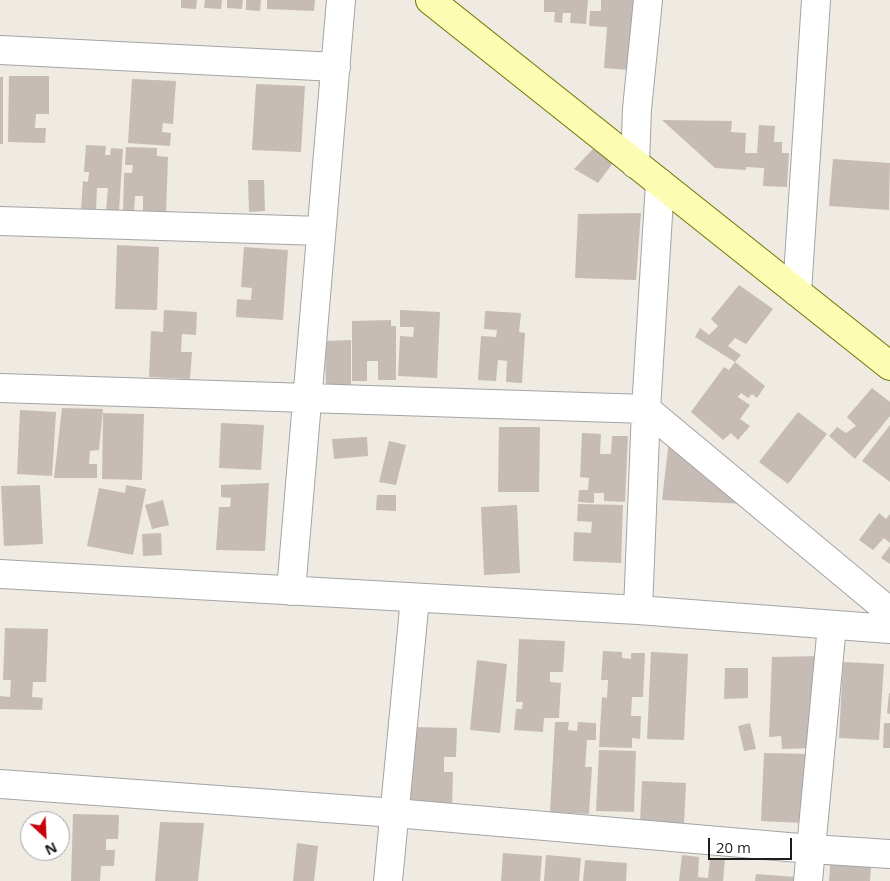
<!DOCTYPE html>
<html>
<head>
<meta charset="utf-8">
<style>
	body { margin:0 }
	#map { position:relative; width:890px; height:881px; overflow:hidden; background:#efeae2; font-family:"Open Sans",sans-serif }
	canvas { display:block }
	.north { position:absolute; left:20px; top:811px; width:50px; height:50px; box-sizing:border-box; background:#fff; border:1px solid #a5a5a5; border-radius:50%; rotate:155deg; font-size:14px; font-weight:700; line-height:20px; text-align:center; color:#1d1d1d }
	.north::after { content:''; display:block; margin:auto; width:18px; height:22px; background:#c90009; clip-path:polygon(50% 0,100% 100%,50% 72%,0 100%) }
	.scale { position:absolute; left:708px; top:838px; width:84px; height:22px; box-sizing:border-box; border:2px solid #1d1d1d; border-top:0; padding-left:6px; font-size:15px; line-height:18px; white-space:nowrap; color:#1d1d1d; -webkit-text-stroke:4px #fff; paint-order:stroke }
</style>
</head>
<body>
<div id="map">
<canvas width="890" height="881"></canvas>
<div class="north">N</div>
<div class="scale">20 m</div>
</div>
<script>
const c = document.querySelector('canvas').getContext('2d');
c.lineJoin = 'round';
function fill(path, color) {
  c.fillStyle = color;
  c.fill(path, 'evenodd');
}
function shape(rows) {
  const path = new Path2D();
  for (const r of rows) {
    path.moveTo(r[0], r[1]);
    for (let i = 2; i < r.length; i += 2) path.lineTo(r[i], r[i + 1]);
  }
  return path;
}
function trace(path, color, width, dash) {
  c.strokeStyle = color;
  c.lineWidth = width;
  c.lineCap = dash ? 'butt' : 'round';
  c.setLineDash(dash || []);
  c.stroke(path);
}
const building = shape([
	[181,0,197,0,196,9,181,8],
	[205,0,222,0,221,9,204,8],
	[227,0,243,0,242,9,227,8],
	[246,0,261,0,260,11,246,10],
	[267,0,315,0,314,11,267,9],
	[544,0,588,0,586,24,570,23,571,13,563,13,562,23,554,22,555,12,544,12],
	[601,0,635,0,629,70,604,68,607,27,589,26,590,11,601,11],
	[9,76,49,76,49,114,36,114,35,128,46,128,45,143,8,142],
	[0,77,3,77,3,144,0,144],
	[132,79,176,81,173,124,163,123,162,132,171,133,170,146,128,143],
	[256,84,305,86,301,152,252,150],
	[662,120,732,121,731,132,746,133,745,153,757,153,759,125,775,126,774,142,782,142,782,153,789,153,787,187,763,186,764,168,746,167,746,170,715,168],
	[86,145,106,146,105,155,110,155,111,148,123,149,119,211,106,211,108,188,97,188,96,211,81,210,83,181,88,182,89,172,84,172],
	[126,147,157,148,157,156,168,157,166,214,143,213,143,196,135,196,134,213,123,213,124,173,132,173,133,165,125,165],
	[593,149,613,163,598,183,574,169],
	[833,159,890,163,889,210,829,206],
	[248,180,264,180,265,211,249,212],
	[641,213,636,280,575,278,578,214],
	[117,245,159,247,157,310,115,309],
	[244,247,288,250,283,320,236,317,237,299,251,300,252,288,241,287],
	[739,285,773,309,746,344,735,338,728,346,741,355,735,362,695,337,700,328,709,335,718,326,711,319],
	[164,310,197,312,196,335,182,334,181,352,192,352,190,379,149,377,151,331,163,332],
	[400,310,440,312,437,378,398,376,400,336,413,337,414,327,400,327],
	[485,311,521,313,519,332,525,333,522,383,506,382,507,361,498,360,496,381,478,380,481,336,496,337,497,330,484,329],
	[391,320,391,326,396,326,396,380,378,380,378,361,367,361,367,381,352,381,352,321],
	[351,340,351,392,326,393,325,341],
	[735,362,765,386,757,398,752,394,748,398,741,393,738,397,750,405,740,419,750,426,738,440,731,433,723,440,691,412,724,367,729,370],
	[872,388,890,402,890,416,855,459,829,436,837,427,846,433,856,426,847,417],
	[62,408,103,409,99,450,90,451,89,464,97,464,97,478,54,478],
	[20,410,56,412,52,476,17,474],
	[798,412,827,434,788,484,759,462],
	[103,413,144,414,142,480,102,479],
	[221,423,264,425,261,470,219,468],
	[890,425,890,482,862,461],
	[499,427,540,427,539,492,498,492],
	[670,432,746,504,662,500],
	[582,433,601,434,600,454,611,454,612,436,628,436,625,502,604,501,604,493,594,493,594,503,578,502,579,490,588,490,589,478,580,477],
	[367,437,368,456,334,459,332,439],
	[389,441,406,445,396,485,379,482],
	[269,483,265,551,216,550,219,507,230,507,231,498,221,497,221,485],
	[40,485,43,544,4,546,1,486],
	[126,485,146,489,133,555,87,546,99,488,125,493],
	[377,495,396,495,396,511,376,510],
	[163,500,169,525,152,529,145,505],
	[578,504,623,505,621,563,573,561,574,532,591,533,592,522,577,521],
	[517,505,520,573,484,575,481,507],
	[879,513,886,519,890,514,890,543,884,538,873,550,859,540],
	[161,533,162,555,143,556,142,534],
	[890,546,890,564,881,558],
	[5,628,48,629,46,682,33,682,32,697,43,698,42,710,0,709,0,696,10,697,11,680,3,680],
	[519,639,565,641,563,672,550,672,550,682,561,683,559,718,544,718,543,732,514,730,516,709,522,709,523,702,516,702],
	[603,651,622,652,622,658,631,659,631,653,645,653,643,697,632,697,631,716,641,716,640,739,632,738,632,748,599,747,602,697,607,698,608,680,601,680],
	[651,652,688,654,684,740,647,739],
	[822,656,814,748,782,749,781,736,769,737,772,657],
	[477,660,507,664,500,733,470,730],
	[843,662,884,664,879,740,839,738],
	[725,668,748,668,748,698,724,699],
	[889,693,890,693,890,714,887,713],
	[555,722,569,722,568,730,577,731,578,722,596,723,596,740,587,740,585,767,592,767,589,814,550,812],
	[750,723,756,749,744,751,738,726],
	[884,723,890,723,890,748,883,748],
	[411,727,457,728,456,757,444,757,444,772,453,772,452,808,409,808],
	[599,750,636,751,634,812,596,811],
	[764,753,807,754,804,823,761,821],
	[642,781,686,783,684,825,640,823],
	[73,814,119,815,118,839,106,839,106,850,115,850,114,866,101,866,100,881,71,881],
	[160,822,204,823,198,881,155,881],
	[297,843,318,846,314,881,293,881],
	[831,852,872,854,870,881,829,881],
	[503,853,542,856,540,881,501,881],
	[546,855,581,858,579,881,544,881],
	[682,855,699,857,698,877,708,878,710,858,725,859,723,881,679,881],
	[585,860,627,863,626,881,583,881],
	[756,874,796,877,796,881,755,881]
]);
const street = shape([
	[0,50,336,67],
	[635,164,637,109,648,0],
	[0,221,321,231],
	[797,292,816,0],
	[0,388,646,409,890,612],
	[0,574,638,610,890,629],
	[291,591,341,0],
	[638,610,646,409,660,183],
	[0,784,395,813,811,849,890,854],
	[388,881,415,598],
	[808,881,832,625]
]);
const secondary = shape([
	[430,0,890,366]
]);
fill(building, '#c6bcb5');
trace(street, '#a4a4a4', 30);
trace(secondary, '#707700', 30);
trace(street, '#fff', 28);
trace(secondary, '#fcfcb2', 28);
</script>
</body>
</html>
